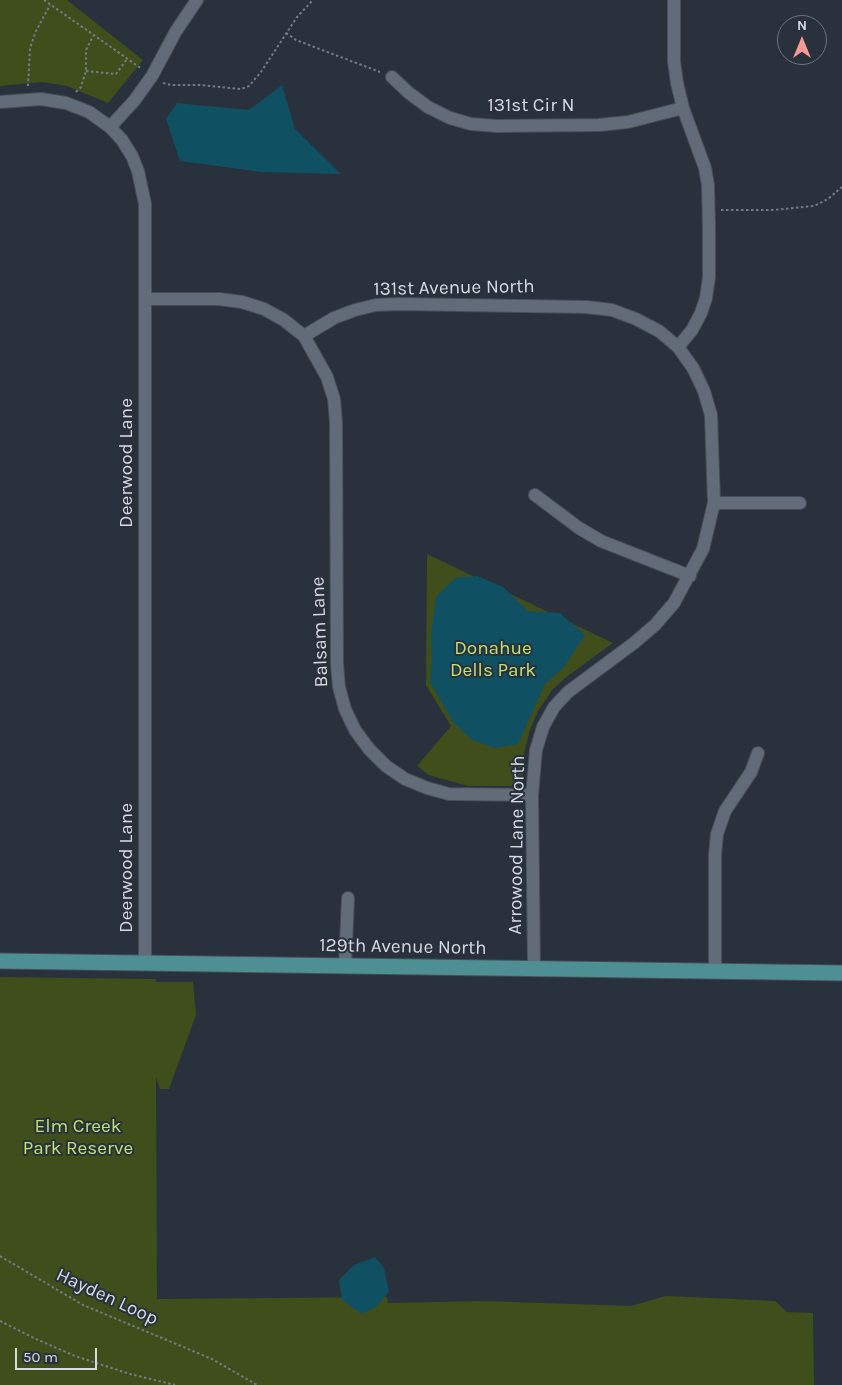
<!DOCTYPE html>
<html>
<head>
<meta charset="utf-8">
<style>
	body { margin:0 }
	#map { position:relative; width:842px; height:1385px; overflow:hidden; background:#28313c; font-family:Karla,sans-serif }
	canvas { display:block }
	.north { position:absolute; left:777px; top:15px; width:50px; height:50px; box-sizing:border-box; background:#28313c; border:1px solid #6d757e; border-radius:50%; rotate:0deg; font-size:14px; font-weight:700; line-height:20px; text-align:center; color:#d5dbe2 }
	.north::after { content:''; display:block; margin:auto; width:18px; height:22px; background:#f59b97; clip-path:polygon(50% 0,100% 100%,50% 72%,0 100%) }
	.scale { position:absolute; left:15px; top:1348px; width:82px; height:22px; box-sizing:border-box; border:2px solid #d5dbe2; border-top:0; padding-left:6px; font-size:15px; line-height:18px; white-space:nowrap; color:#d5dbe2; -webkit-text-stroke:4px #28313c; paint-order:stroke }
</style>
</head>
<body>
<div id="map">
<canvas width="842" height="1385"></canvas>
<div class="north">N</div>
<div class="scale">50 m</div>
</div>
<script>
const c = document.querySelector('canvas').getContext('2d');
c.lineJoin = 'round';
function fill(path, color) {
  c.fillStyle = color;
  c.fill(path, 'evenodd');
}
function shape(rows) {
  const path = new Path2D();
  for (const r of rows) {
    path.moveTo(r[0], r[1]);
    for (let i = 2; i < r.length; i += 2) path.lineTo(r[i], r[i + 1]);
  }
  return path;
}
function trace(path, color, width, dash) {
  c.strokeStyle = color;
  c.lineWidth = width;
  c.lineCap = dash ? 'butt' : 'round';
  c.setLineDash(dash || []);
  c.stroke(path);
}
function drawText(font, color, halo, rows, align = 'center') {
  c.font = font + ' Karla,sans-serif';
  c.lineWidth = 4;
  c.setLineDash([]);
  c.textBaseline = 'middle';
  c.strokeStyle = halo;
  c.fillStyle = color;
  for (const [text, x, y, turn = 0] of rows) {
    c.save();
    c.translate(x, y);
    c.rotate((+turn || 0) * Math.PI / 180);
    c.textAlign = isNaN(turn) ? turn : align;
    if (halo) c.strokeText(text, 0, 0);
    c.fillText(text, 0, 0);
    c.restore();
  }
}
const green = shape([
	[0,0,67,0,143,60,108,103,67,86,42,82,0,86],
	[427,554,613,643,569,675,553,689,538,711,530,730,524,753,522,784,513,786,468,786,429,775,417,766,451,726,426,685],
	[0,977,156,979,156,982,193,982,196,1015,169,1089,160,1089,156,1077,157,1299,387,1297,388,1303,484,1301,631,1306,666,1296,775,1301,787,1312,813,1313,814,1385,0,1385]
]);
const water = shape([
	[282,85,295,129,341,174,262,172,180,161,166,119,177,103,249,110],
	[477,576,503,587,528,611,560,613,585,635,564,667,545,684,518,744,495,748,472,740,453,722,430,682,432,660,431,635,436,597,455,578],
	[375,1257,384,1268,389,1292,376,1307,362,1314,342,1300,339,1280,354,1265]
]);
const path = shape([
	[44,0,142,69],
	[286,33,296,40,380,72],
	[86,71,116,74,127,59],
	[163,83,171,85,199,85,241,89,249,86,261,72,297,17,313,0],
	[28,86,30,48,36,31,50,5],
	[76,92,81,87,86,71,86,50,93,36],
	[721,210,772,210,814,206,828,199,842,187],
	[0,1256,83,1305,212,1359,257,1385],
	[0,1321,36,1339,75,1356,130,1374,175,1385]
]);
const minor = shape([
	[674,0,674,61,677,83,683,108,705,168,708,185,709,228,709,277,706,298,701,313,692,330,678,347],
	[392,77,409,93,428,107,450,118,471,124,496,126,599,125,628,122,683,108],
	[0,102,41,99,66,103,89,112,110,127],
	[145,299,219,299,242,302,264,309,284,320,304,336,327,377,334,399,336,422,337,664,339,687,345,709,355,730,369,749,386,766,405,779,427,788,449,794,532,795],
	[304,336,334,318,355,310,376,305,398,304,586,307,612,310,636,319,659,331,678,347,693,368,704,391,711,415,714,503,703,549,674,603,655,625,634,643,568,692,554,707,543,727,536,750,532,795,534,969],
	[535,495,579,528,601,541,690,576],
	[714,503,800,503],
	[145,964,145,204,138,171,132,156,122,140,110,127,134,101,152,76,176,31,197,0],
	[345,966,348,898],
	[715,972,715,855,717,834,725,811,751,772,758,753]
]);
const major = shape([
	[0,961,842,973]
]);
const streetNames = [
	["131st Cir N",531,106],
	["131st Avenue North",454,288,-1],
	["Deerwood Lane",127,463,-90],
	["Balsam Lane",320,632,-92],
	["Arrowood Lane North",517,845,-89],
	["Deerwood Lane",127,868,-90],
	["129th Avenue North",403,947,1],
	["Hayden Loop",107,1297,25]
];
const parkNames = [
	["Donahue",493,649],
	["Dells Park",493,671],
	["Elm Creek",78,1127],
	["Park Reserve",78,1149]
];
fill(green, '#3f4e1b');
fill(water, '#105063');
trace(minor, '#484f58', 14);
trace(major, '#484f58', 17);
trace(path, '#747c85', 2, [2.5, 2.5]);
trace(minor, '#626c79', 12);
trace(major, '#4e8f94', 15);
drawText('19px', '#d5dbe2', '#28313c', streetNames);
drawText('19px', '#bee171', '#28313c', parkNames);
</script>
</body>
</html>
